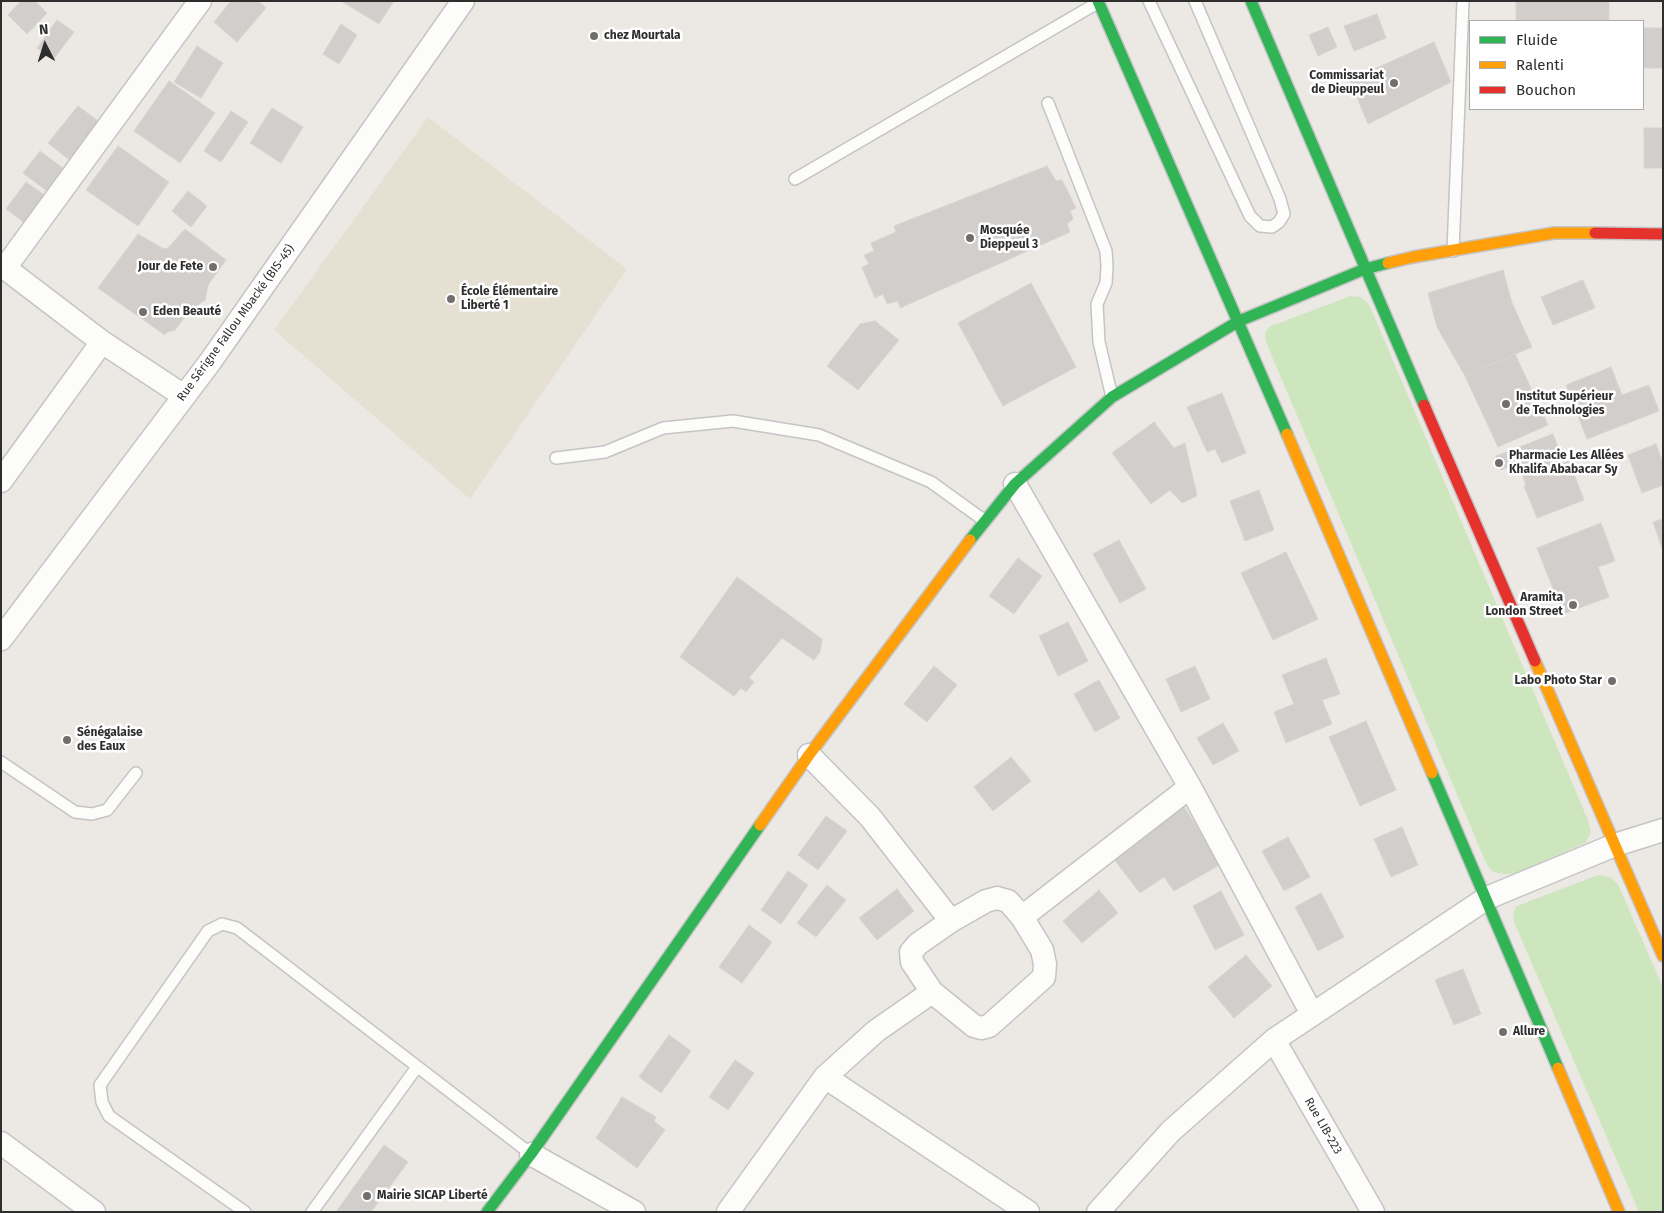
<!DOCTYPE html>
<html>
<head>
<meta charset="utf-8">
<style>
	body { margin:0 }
	#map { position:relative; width:1664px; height:1213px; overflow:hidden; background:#ece8e4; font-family:"Fira Sans",sans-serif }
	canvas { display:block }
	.frame { position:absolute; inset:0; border:2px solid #2e2e2e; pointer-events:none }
	.legend { position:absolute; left:1469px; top:20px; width:175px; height:90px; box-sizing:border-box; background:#fff; border:1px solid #ababab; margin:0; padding:6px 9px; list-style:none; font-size:15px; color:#2e2e2e }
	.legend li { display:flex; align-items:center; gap:10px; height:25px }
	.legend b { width:25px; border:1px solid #ababab }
	.north { position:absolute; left:20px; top:20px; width:50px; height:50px; -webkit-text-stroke:4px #fff; paint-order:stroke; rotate:355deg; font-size:14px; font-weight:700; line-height:20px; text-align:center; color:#2e2e2e }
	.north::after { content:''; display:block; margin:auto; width:18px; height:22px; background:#2e2e2e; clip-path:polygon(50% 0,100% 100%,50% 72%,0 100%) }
</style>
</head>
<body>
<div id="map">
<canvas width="1664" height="1213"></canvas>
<div class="frame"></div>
<ul class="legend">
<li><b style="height:6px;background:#30b455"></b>Fluide</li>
<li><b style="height:6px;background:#ff9f0a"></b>Ralenti</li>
<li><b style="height:6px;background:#e5322d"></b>Bouchon</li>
</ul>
<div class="north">N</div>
</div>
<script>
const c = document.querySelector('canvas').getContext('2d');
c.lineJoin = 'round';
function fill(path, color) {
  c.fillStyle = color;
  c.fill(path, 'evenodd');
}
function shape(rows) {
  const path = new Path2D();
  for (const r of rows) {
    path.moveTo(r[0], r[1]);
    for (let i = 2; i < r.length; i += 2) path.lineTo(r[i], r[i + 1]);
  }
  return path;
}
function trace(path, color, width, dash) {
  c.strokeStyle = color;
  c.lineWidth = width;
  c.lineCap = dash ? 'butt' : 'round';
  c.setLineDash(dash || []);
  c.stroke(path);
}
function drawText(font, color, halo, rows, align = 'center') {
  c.font = font + ' "Fira Sans",sans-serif';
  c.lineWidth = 5;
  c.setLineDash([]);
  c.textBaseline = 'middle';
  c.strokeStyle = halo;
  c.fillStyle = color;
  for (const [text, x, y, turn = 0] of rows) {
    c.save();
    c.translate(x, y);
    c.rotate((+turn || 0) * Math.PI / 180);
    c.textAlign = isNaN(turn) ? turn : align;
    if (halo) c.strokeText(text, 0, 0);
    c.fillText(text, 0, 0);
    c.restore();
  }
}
const education = shape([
	[428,117,627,269,470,499,274,330]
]);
const green = shape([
	[1350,296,1361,297,1369,304,1588,820,1591,833,1585,843,1514,874,1504,874,1493,872,1486,863,1266,342,1265,333,1269,327],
	[1598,875,1610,877,1618,884,1663,988,1663,1212,1639,1212,1514,922,1513,913,1517,906]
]);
const building = shape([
	[21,1,35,1,47,13,27,34,8,15,21,1],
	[231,1,258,1,266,8,237,42,214,22,231,1],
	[341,1,394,1,379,24,341,1],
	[1516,1,1609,1,1609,21,1516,21,1516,1],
	[1377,14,1386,38,1354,51,1344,26,1377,14],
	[57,20,74,32,53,60,37,48,57,20],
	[341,24,357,35,339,64,323,54,341,24],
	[1328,27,1337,47,1318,56,1309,35,1328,27],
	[1643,28,1663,28,1663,68,1643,68,1643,28],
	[1434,42,1451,82,1368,124,1350,80,1434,42],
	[197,46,223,63,201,98,174,82,197,46],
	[169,81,215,113,180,163,134,131,169,81],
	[78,106,102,124,72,162,48,143,78,106],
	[272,108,303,127,281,163,250,143,272,108],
	[231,111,248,122,221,162,204,151,231,111],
	[1644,128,1663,128,1663,168,1644,168,1644,128],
	[118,146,169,182,138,226,86,190,118,146],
	[40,151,68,172,51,194,23,173,40,151],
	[1047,166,1056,181,1062,180,1076,208,1070,211,1073,219,1067,224,1070,232,900,308,898,301,887,304,883,294,875,298,862,267,869,264,864,255,874,251,871,243,896,232,894,226,1047,166],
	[26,182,50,199,29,226,6,209,26,182],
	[188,191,207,206,191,227,172,211,188,191],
	[185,229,226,260,208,285,205,300,190,310,175,330,167,332,165,335,98,288,138,234,162,248,167,249,185,229],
	[1503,270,1512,303,1437,327,1428,293,1503,270],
	[1583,280,1595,308,1553,325,1541,297,1583,280],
	[1031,283,1076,367,1003,406,958,323,1031,283],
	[1512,303,1532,347,1465,376,1437,327,1512,303],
	[875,321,899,340,858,390,827,366,860,324,875,321],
	[1515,354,1548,425,1498,447,1465,376,1515,354],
	[1611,367,1622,395,1649,385,1659,411,1587,439,1566,385,1611,367],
	[1222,393,1246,453,1222,463,1215,449,1207,452,1187,407,1222,393],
	[1154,422,1174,448,1185,443,1197,496,1182,503,1170,490,1151,504,1112,453,1154,422],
	[1553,434,1564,463,1569,461,1584,500,1537,518,1524,486,1526,485,1518,463,1501,470,1496,456,1553,434],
	[1656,444,1663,463,1663,485,1642,493,1628,455,1656,444],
	[1259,490,1274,530,1245,541,1230,501,1259,490],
	[1663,519,1663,551,1653,522,1663,519],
	[1601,523,1615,561,1598,567,1609,597,1563,614,1537,548,1601,523],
	[1119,540,1146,589,1120,603,1093,554,1119,540],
	[1286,552,1318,619,1273,640,1241,573,1286,552],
	[1018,558,1042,576,1014,614,989,596,1018,558],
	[737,577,822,639,820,652,814,660,782,638,749,678,754,682,746,692,741,688,734,696,680,657,737,577],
	[1068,622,1088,661,1058,676,1039,636,1068,622],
	[1326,658,1340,694,1322,700,1332,724,1286,743,1274,712,1294,704,1282,675,1326,658],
	[934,666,957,685,927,722,904,704,934,666],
	[1195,666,1210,699,1181,712,1166,679,1195,666],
	[1099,680,1120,718,1095,732,1074,694,1099,680],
	[1366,721,1396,790,1360,806,1329,737,1366,721],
	[1223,723,1239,751,1213,765,1197,738,1223,723],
	[1011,757,1031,781,993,811,974,787,1011,757],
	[1181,802,1221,864,1174,891,1164,877,1140,893,1113,858,1181,802],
	[826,816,847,831,818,870,798,855,826,816],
	[1402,827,1418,865,1391,877,1374,839,1402,827],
	[1288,837,1310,877,1284,891,1262,851,1288,837],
	[788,871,808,885,781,924,761,910,788,871],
	[827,885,846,900,816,937,797,923,827,885],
	[897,889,914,911,877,940,859,918,897,889],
	[1099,890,1118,913,1082,943,1063,921,1099,890],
	[1221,891,1244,935,1215,950,1193,906,1221,891],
	[1321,893,1344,937,1318,951,1295,907,1321,893],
	[749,925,772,942,742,983,719,967,749,925],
	[1246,955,1272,986,1234,1018,1208,987,1246,955],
	[1463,969,1481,1014,1454,1025,1435,980,1463,969],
	[669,1035,691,1051,661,1093,639,1077,669,1035],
	[735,1060,754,1073,728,1110,709,1097,735,1060],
	[622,1097,656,1117,654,1121,665,1130,637,1168,596,1138,622,1097],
	[384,1145,408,1162,371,1212,336,1212,384,1145]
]);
const lane = shape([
	[1149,1,1250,216,1260,226,1272,227,1279,222,1284,214,1280,199,1195,1],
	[1048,103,1106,251,1107,266,1106,283,1097,304,1099,342,1112,397],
	[795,179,1099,2],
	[1453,251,1463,1],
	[556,458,605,452,663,428,733,421,819,435,931,482,985,521],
	[1,762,75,812,92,814,107,810,136,773],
	[245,1212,109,1116,102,1102,100,1085,208,931,222,924,237,928,531,1154],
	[312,1212,417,1067]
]);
const street = shape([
	[1,265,102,342,184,396],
	[5,268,200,1],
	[1,481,102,342],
	[1015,484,1190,787,1312,1014],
	[1,639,210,362,463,1],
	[809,755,870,817,951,921],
	[997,898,1008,901,1022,917,1042,950,1045,964,1044,977,989,1026,981,1028,974,1026,932,992,912,962,911,952,918,944,951,921,986,901,997,898],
	[1022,917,1190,787],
	[1274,1040,1373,1212],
	[825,1077,1028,1212],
	[1,1143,94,1212],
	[531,1154,634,1212],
	[728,1212,825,1077,876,1031,932,992],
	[1098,1212,1171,1131,1274,1040,1487,898,1615,845,1663,830]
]);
const fast = shape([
	[1098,1,1287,434],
	[1251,1,1424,405],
	[970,540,1015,484,1112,397,1239,321,1365,269,1388,263],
	[1432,773,1558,1068],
	[487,1212,531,1154,760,825]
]);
const slow = shape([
	[1388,263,1413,257,1554,233,1595,233],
	[1287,434,1432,773],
	[1535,661,1663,956],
	[760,825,809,755,970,540],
	[1558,1068,1619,1212]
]);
const jam = shape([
	[1595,233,1663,234],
	[1424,405,1535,661]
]);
const markers = [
	[594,36,5,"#706f6e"],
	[1394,83,5,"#706f6e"],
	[970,238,5,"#706f6e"],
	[213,267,5,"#706f6e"],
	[451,299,5,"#706f6e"],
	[143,312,5,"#706f6e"],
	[1506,404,5,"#706f6e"],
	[1499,463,5,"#706f6e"],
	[1573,605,5,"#706f6e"],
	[1612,681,5,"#706f6e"],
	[67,740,5,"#706f6e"],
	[1503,1032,5,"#706f6e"],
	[367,1196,5,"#706f6e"]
];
const poiNames = [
	["chez Mourtala",604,36],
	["Commissariat",1384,76,"right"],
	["de Dieuppeul",1384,90,"right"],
	["Mosquée",980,231],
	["Dieppeul 3",980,245],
	["Jour de Fete",203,267,"right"],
	["École Élémentaire",461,292],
	["Liberté 1",461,306],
	["Eden Beauté",153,312],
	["Institut Supérieur",1516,397],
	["de Technologies",1516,411],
	["Pharmacie Les Allées",1509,456],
	["Khalifa Ababacar Sy",1509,470],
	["Aramita",1563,598,"right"],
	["London Street",1563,612,"right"],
	["Labo Photo Star",1602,681,"right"],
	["Sénégalaise",77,733],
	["des Eaux",77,747],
	["Allure",1513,1032],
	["Mairie SICAP Liberté",377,1196]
];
const streetNames = [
	["Rue Sérigne Fallou Mbacké (BIS-45)",236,323,-54],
	["Rue LIB-223",1323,1126,60]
];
fill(education, '#e6e0d3');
fill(green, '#cee6be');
fill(building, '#d1cecb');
trace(building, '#d7d4d0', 1);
trace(lane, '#c5c4c5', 14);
trace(street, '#c5c4c5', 25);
trace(fast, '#c5c4c5', 14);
trace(slow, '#c5c4c5', 14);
trace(jam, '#c5c4c5', 14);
trace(lane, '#fcfcfb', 11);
trace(street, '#fcfcfb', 22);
trace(fast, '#30b455', 11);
trace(slow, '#ff9f0a', 11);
trace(jam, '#e5322d', 11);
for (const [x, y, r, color] of markers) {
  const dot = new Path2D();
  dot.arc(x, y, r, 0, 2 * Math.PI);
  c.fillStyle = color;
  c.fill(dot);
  trace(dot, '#fff', 2);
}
drawText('bold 12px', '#2e2e2e', '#fff', poiNames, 'left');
drawText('12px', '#2e2e2e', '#fff', streetNames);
</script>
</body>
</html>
